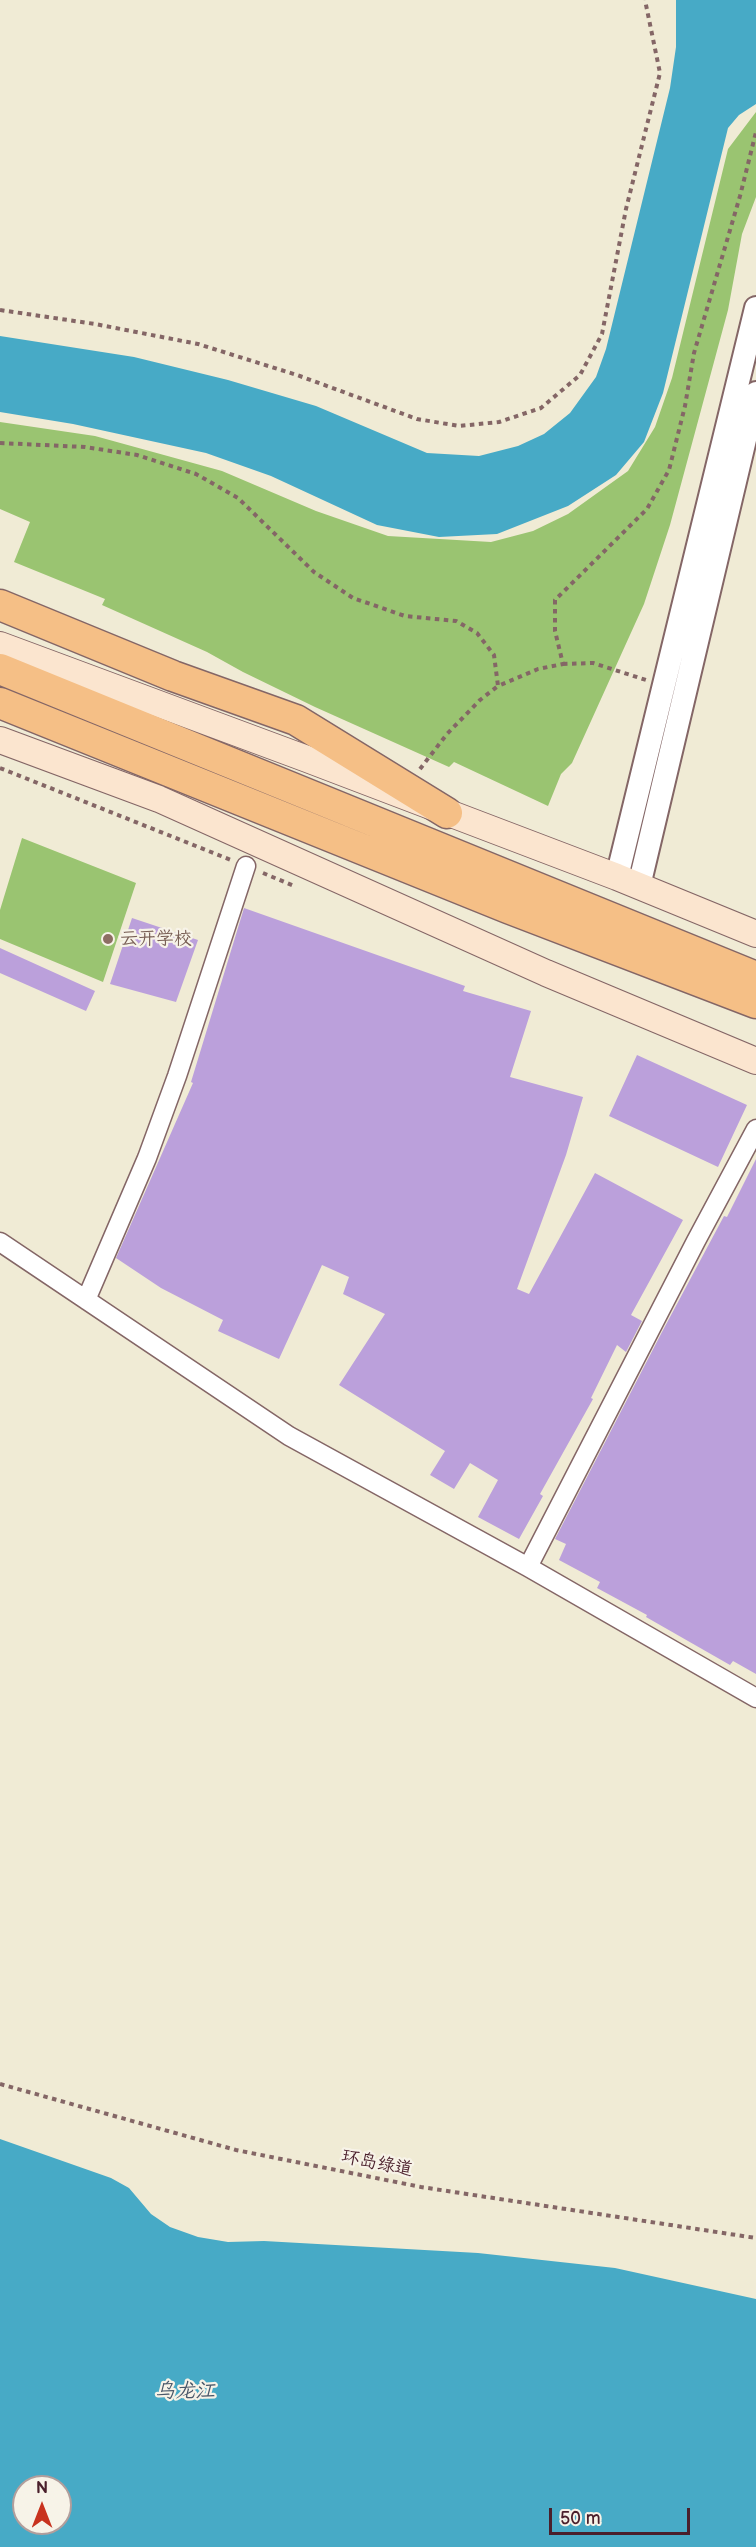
<!DOCTYPE html>
<html>
<head>
<meta charset="utf-8">
<style>
	body { margin:0 }
	#map { position:relative; width:756px; height:2547px; overflow:hidden; background:#f0ebd5; font-family:"Balsamiq Sans",sans-serif }
	canvas { display:block }
	.north { position:absolute; left:12px; top:2475px; width:60px; height:60px; box-sizing:border-box; background:#f7f3e8; border:2px solid #b29e9c; border-radius:50%; rotate:0deg; font-size:16px; font-weight:700; line-height:24px; text-align:center; color:#4a1f2b }
	.north::after { content:''; display:block; margin:auto; width:21px; height:27px; background:#c8321e; clip-path:polygon(50% 0,100% 100%,50% 72%,0 100%) }
	.scale { position:absolute; left:549px; top:2508px; width:141px; height:27px; box-sizing:border-box; border:3px solid #4a1f2b; border-top:0; padding-left:8px; font-size:18px; line-height:21px; white-space:nowrap; color:#4a1f2b; -webkit-text-stroke:4px #f7f3e8; paint-order:stroke }
</style>
</head>
<body>
<div id="map">
<canvas width="756" height="2547"></canvas>
<div class="north">N</div>
<div class="scale">50 m</div>
</div>
<script>
const c = document.querySelector('canvas').getContext('2d');
c.lineJoin = 'round';
function fill(path, color) {
  c.fillStyle = color;
  c.fill(path, 'evenodd');
}
function shape(rows) {
  const path = new Path2D();
  for (const r of rows) {
    path.moveTo(r[0], r[1]);
    for (let i = 2; i < r.length; i += 2) path.lineTo(r[i], r[i + 1]);
  }
  return path;
}
function trace(path, color, width, dash) {
  c.strokeStyle = color;
  c.lineWidth = width;
  c.lineCap = dash ? 'butt' : 'round';
  c.setLineDash(dash || []);
  c.stroke(path);
}
function drawText(font, color, halo, rows, align = 'center') {
  c.font = font + ' "Balsamiq Sans","LXGW WenKai TC",sans-serif';
  c.lineWidth = 4.5;
  c.setLineDash([]);
  c.textBaseline = 'middle';
  c.strokeStyle = halo;
  c.fillStyle = color;
  for (const [text, x, y, turn = 0] of rows) {
    c.save();
    c.translate(x, y);
    c.rotate((+turn || 0) * Math.PI / 180);
    c.textAlign = isNaN(turn) ? turn : align;
    if (halo) c.strokeText(text, 0, 0);
    c.fillText(text, 0, 0);
    c.restore();
  }
}
const green = shape([
	[756,112,756,197,742,234,728,310,670,525,644,604,572,763,561,774,548,806,454,762,449,767,315,707,243,672,207,652,102,605,105,599,14,562,30,522,0,509,0,422,95,436,222,471,316,511,388,536,491,542,533,531,568,514,628,471,655,427,672,378,728,149],
	[22,838,136,883,103,982,0,939,0,910]
]);
const water = shape([
	[676,0,756,0,756,104,739,115,728,128,663,393,644,442,616,475,568,506,497,534,439,537,377,525,271,476,206,453,73,424,0,412,0,336,134,357,228,380,316,406,427,453,479,456,518,446,544,434,570,413,596,377,606,349,670,88,676,47],
	[0,2139,111,2178,129,2188,151,2214,170,2227,198,2237,228,2242,264,2241,478,2253,615,2268,756,2299,756,2547,0,2547],
	[24,2487,60,2487,60,2523,24,2523]
]);
const building = shape([
	[244,908,465,986,463,991,531,1011,510,1077,583,1097,566,1155,517,1289,529,1294,595,1173,683,1220,631,1315,642,1321,626,1352,617,1345,591,1398,593,1399,540,1494,543,1496,519,1539,478,1517,498,1480,470,1463,454,1489,430,1475,445,1451,339,1385,385,1314,343,1294,349,1277,322,1265,279,1359,218,1331,223,1320,161,1288,116,1258,193,1083,191,1082],
	[132,918,198,940,176,1002,110,984],
	[0,948,95,991,86,1011,0,973],
	[637,1055,747,1105,718,1167,609,1116],
	[756,1159,756,1674,733,1661,730,1665,646,1617,647,1615,597,1588,600,1582,559,1560,566,1544,555,1539,662,1332,724,1216,727,1217]
]);
const path = shape([
	[0,310,95,324,198,344,297,375,417,419,459,426,499,422,541,408,580,375,602,334,626,209,660,73,645,0],
	[0,443,85,447,137,455,196,474,238,498,314,572,353,598,405,616,456,621,477,633,494,655,498,686,538,669,563,664,555,631,555,600,647,509,669,470,685,406,694,353,740,196,756,132],
	[563,664,593,663,646,680],
	[0,768,231,860],
	[420,769,447,734,480,700,498,686],
	[263,873,294,886],
	[0,2084,236,2150,421,2187,756,2238]
]);
const minor = shape([
	[0,1242,289,1436,528,1567,756,1698],
	[86,1300,147,1158,177,1076,246,866],
	[528,1567,696,1241,756,1129]
]);
const tertiary = shape([
	[617,877,756,308],
	[639,886,756,393]
]);
const secondary = shape([
	[0,645,307,759,617,877,756,934],
	[0,740,159,799,546,973,756,1061]
]);
const trunk = shape([
	[0,605,173,676,296,720,447,813],
	[0,669,756,977],
	[0,703,508,908,756,1003]
]);
const markers = [
	[108,939,6,"#8d6e63"]
];
const educationNames = [
	["云开学校",120,939]
];
const streetNames = [
	["环岛绿道",377,2164,11]
];
const waterNames = [
	["乌龙江",185,2392]
];
fill(green, '#9ac471');
fill(water, '#47aac6');
fill(building, '#bba0db');
trace(minor, '#846666', 21);
trace(tertiary, '#846666', 26);
trace(secondary, '#846666', 28);
trace(trunk, '#846666', 33);
trace(path, '#846666', 4, [4.5, 4.5]);
trace(minor, '#fff', 18);
trace(tertiary, '#fff', 22);
trace(secondary, '#fbe5cf', 26);
trace(trunk, '#f5bf86', 30);
for (const [x, y, r, color] of markers) {
  const dot = new Path2D();
  dot.arc(x, y, r, 0, 2 * Math.PI);
  c.fillStyle = color;
  c.fill(dot);
  trace(dot, '#f7f3e8', 2);
}
drawText('18px', '#785e54', '#f7f3e8', educationNames, 'left');
drawText('18px', '#4a1f2b', '#f7f3e8', streetNames);
drawText('italic 20px', '#495769', '#f7f3e8', waterNames);
</script>
</body>
</html>
